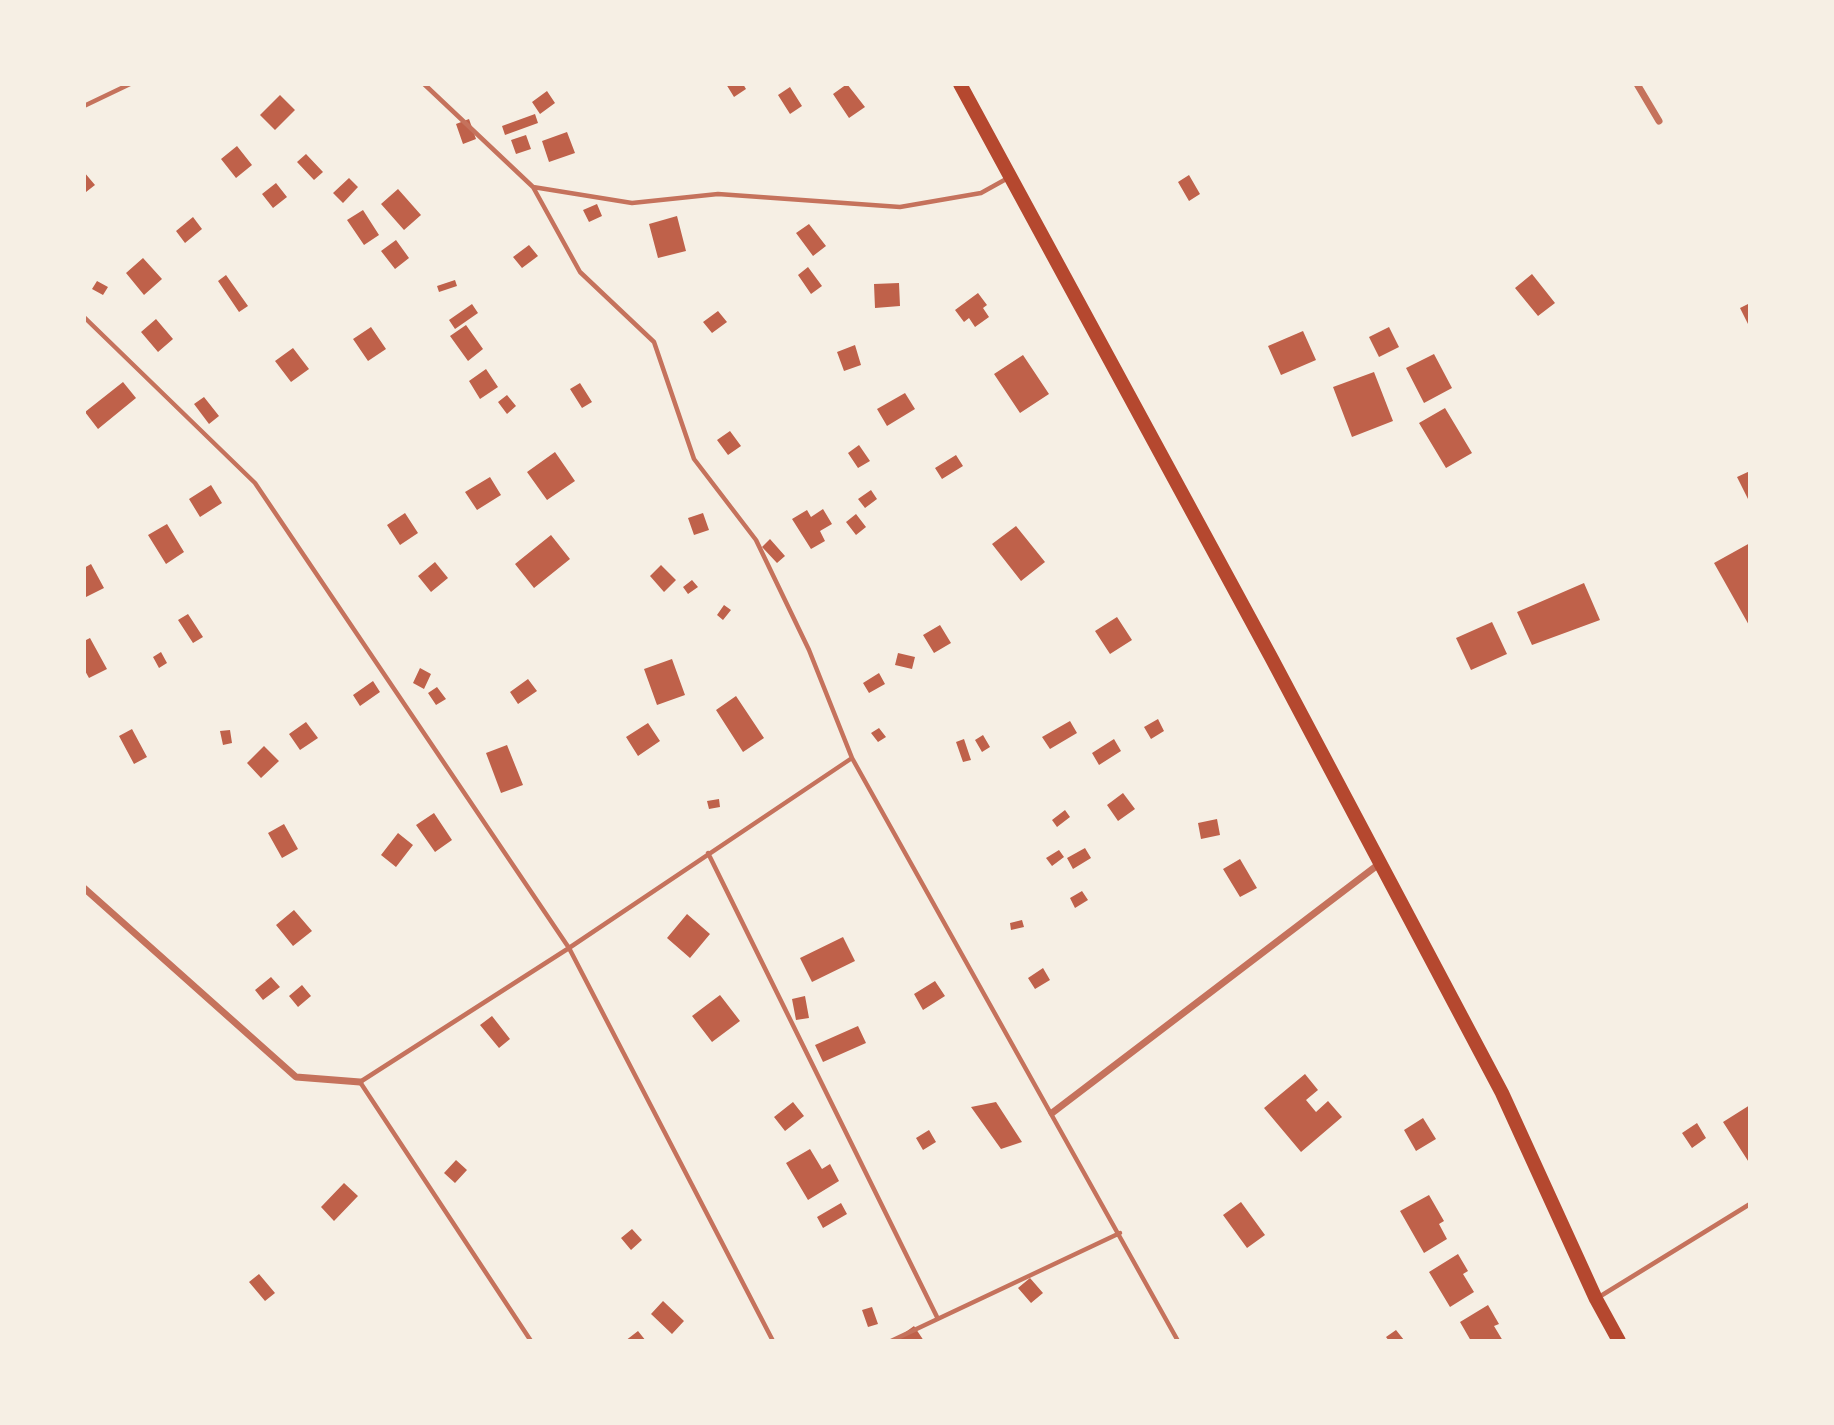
<!DOCTYPE html>
<html>
<head>
<meta charset="utf-8">
<style>
	body { margin:0 }
	#map { position:relative; width:1834px; height:1425px; overflow:hidden; background:#f6efe4; font-family:"Fira Sans",sans-serif }
	canvas { display:block }
	.frame { position:absolute; inset:0; border:86px solid #f6efe4; pointer-events:none }
</style>
</head>
<body>
<div id="map">
<canvas width="1834" height="1425"></canvas>
<div class="frame"></div>
</div>
<script>
const c = document.querySelector('canvas').getContext('2d');
c.lineJoin = 'round';
function fill(path, color) {
  c.fillStyle = color;
  c.fill(path, 'evenodd');
}
function shape(rows) {
  const path = new Path2D();
  for (const r of rows) {
    path.moveTo(r[0], r[1]);
    for (let i = 2; i < r.length; i += 2) path.lineTo(r[i], r[i + 1]);
  }
  return path;
}
function trace(path, color, width, dash) {
  c.strokeStyle = color;
  c.lineWidth = width;
  c.lineCap = dash ? 'butt' : 'round';
  c.setLineDash(dash || []);
  c.stroke(path);
}
const building = shape([
	[726,84,743,84,746,89,734,97],
	[847,84,865,107,849,118,833,94],
	[790,87,802,106,790,114,778,95],
	[547,91,555,103,540,114,532,102],
	[280,95,295,110,275,130,260,115],
	[535,114,538,123,505,135,502,126],
	[469,119,476,139,463,144,456,124],
	[567,132,575,153,549,162,542,141],
	[526,135,531,149,516,154,511,140],
	[237,146,252,165,236,178,221,159],
	[306,154,323,172,314,180,297,162],
	[84,172,95,185,86,192,84,189],
	[1189,175,1200,194,1189,201,1178,182],
	[349,178,358,187,343,203,333,193],
	[276,183,287,197,273,208,262,194],
	[398,189,421,215,404,230,381,204],
	[597,204,602,216,589,222,583,210],
	[363,210,379,235,364,245,347,220],
	[677,216,686,251,658,258,649,224],
	[193,217,202,229,185,243,176,231],
	[809,224,826,246,813,256,796,233],
	[396,240,409,258,395,269,381,251],
	[529,245,538,256,522,268,513,257],
	[143,258,162,279,144,295,126,273],
	[808,267,822,286,811,294,798,275],
	[1532,274,1555,303,1538,316,1515,288],
	[226,275,248,306,239,312,218,281],
	[455,280,457,286,439,292,437,286],
	[97,281,108,287,103,295,92,289],
	[899,283,900,306,875,308,874,284],
	[978,293,987,305,983,308,989,317,975,327,969,318,964,322,955,310],
	[1750,303,1750,328,1740,308],
	[472,304,478,313,455,329,449,320],
	[718,311,727,322,712,333,703,322],
	[156,319,173,339,158,352,141,332],
	[466,325,483,349,468,361,450,336],
	[371,327,386,349,368,361,353,339],
	[1389,327,1399,347,1379,357,1369,337],
	[1303,331,1316,360,1281,375,1268,346],
	[855,345,861,365,844,371,837,352],
	[293,348,309,369,291,382,275,361],
	[1434,354,1452,388,1424,403,1406,368],
	[1023,355,1049,394,1020,413,994,374],
	[486,369,498,387,480,399,469,381],
	[1374,372,1393,421,1352,437,1333,387],
	[123,382,136,398,98,429,85,412],
	[580,383,592,402,582,408,570,389],
	[905,393,915,409,887,426,877,409],
	[507,395,516,406,507,414,498,402],
	[204,397,219,416,209,424,194,404],
	[1445,408,1472,453,1446,468,1419,423],
	[730,431,741,446,728,455,717,440],
	[859,445,870,461,858,468,848,453],
	[555,452,575,481,547,500,527,472],
	[956,455,963,466,942,479,935,468],
	[1750,471,1750,503,1737,477],
	[490,477,501,495,477,510,465,492],
	[211,485,222,503,200,517,189,499],
	[871,490,877,499,865,508,858,499],
	[823,509,832,524,820,531,825,541,811,549,792,519,807,510,811,517],
	[405,513,418,533,400,545,387,525],
	[703,513,709,530,694,535,688,518],
	[856,514,866,527,856,535,846,522],
	[167,524,184,552,166,564,148,535],
	[1016,526,1045,562,1021,581,992,544],
	[551,535,570,559,534,588,515,564],
	[770,539,785,556,777,563,762,547],
	[1750,543,1750,627,1714,563],
	[435,562,448,578,431,592,418,576],
	[91,564,104,588,86,597,84,568],
	[661,565,676,580,664,592,650,576],
	[692,580,698,587,688,594,683,587],
	[1584,583,1600,620,1532,645,1517,612],
	[724,605,731,610,723,620,717,615],
	[188,614,203,637,193,643,178,620],
	[1117,617,1132,640,1110,654,1095,631],
	[1492,622,1507,654,1471,670,1456,638],
	[940,625,951,643,934,653,923,635],
	[90,638,107,669,89,678,84,669,84,641],
	[161,652,167,663,159,668,153,657],
	[898,653,915,657,912,669,895,665],
	[672,659,685,695,657,705,644,669],
	[420,668,431,674,424,689,413,683],
	[879,673,885,684,869,693,863,683],
	[528,679,537,691,518,704,510,692],
	[373,681,380,692,360,706,353,695],
	[437,687,446,699,436,705,428,693],
	[736,696,764,738,743,752,716,710],
	[1158,719,1164,731,1151,739,1144,727],
	[1070,721,1077,733,1050,749,1042,737],
	[306,722,318,738,300,750,289,734],
	[648,723,660,741,638,756,626,737],
	[879,728,886,737,878,742,871,733],
	[132,729,147,757,134,764,119,736],
	[230,730,232,743,223,745,220,731],
	[983,735,990,747,982,752,975,740],
	[964,739,971,760,963,762,956,742],
	[1114,739,1121,751,1099,765,1092,753],
	[507,745,523,785,501,793,486,753],
	[264,746,279,761,261,778,247,763],
	[1123,793,1135,809,1118,821,1107,805],
	[719,799,720,807,709,809,707,801],
	[1065,810,1070,817,1057,827,1052,820],
	[434,813,452,840,435,852,416,825],
	[1217,819,1220,835,1201,839,1198,823],
	[284,824,298,849,282,858,268,833],
	[398,833,413,845,396,867,381,855],
	[1085,848,1091,858,1073,869,1067,858],
	[1059,850,1064,857,1052,866,1046,858],
	[1240,859,1257,888,1240,897,1223,869],
	[1082,891,1088,900,1075,908,1070,898],
	[294,910,312,931,293,946,276,925],
	[687,914,710,934,690,958,667,938],
	[1022,920,1024,927,1011,930,1010,923],
	[843,937,855,961,812,982,800,958],
	[1043,968,1050,980,1035,989,1028,978],
	[271,977,280,987,263,1000,255,990],
	[935,981,945,996,923,1010,914,994],
	[302,985,311,996,298,1007,289,996],
	[720,995,740,1021,712,1042,692,1016],
	[805,996,809,1018,796,1020,792,999],
	[492,1016,510,1039,499,1048,480,1025],
	[858,1026,866,1043,823,1062,815,1045],
	[1305,1074,1318,1090,1306,1100,1316,1112,1328,1101,1342,1117,1301,1152,1264,1108],
	[793,1102,804,1116,785,1131,774,1117],
	[996,1102,1022,1142,1001,1149,971,1107],
	[1750,1105,1750,1164,1723,1122],
	[1423,1118,1436,1139,1416,1151,1404,1130],
	[1697,1123,1706,1138,1692,1148,1682,1133],
	[929,1130,936,1142,923,1150,916,1138],
	[810,1149,822,1169,830,1164,839,1181,808,1200,786,1163],
	[456,1160,467,1170,455,1183,444,1173],
	[344,1183,358,1196,334,1221,321,1207],
	[1429,1195,1444,1221,1439,1224,1447,1239,1424,1253,1400,1211],
	[1241,1202,1265,1235,1247,1248,1223,1215],
	[841,1203,847,1214,823,1228,817,1217],
	[632,1229,642,1240,631,1250,621,1238],
	[1458,1254,1468,1271,1463,1274,1474,1292,1450,1307,1429,1272],
	[259,1274,275,1293,265,1301,249,1282],
	[1030,1278,1043,1293,1031,1303,1018,1288],
	[663,1301,684,1321,672,1334,651,1314],
	[1488,1305,1499,1324,1494,1326,1503,1341,1471,1341,1460,1322],
	[872,1307,878,1324,868,1327,862,1310],
	[914,1326,924,1341,897,1341,896,1339],
	[1396,1330,1404,1340,1389,1341,1386,1337],
	[638,1331,646,1341,625,1341]
]);
const service = shape([
	[424,84,533,187,632,203,718,194,900,207,981,193,1008,178],
	[84,106,130,84],
	[533,187,580,272,654,342,694,459,756,540,809,650,852,758],
	[84,317,255,483,569,948,773,1341],
	[708,853,937,1317],
	[1599,1297,1750,1204],
	[531,1341,360,1082,569,948,852,758,1178,1341],
	[891,1341,1120,1233]
]);
const minor = shape([
	[1637,84,1659,121],
	[84,888,296,1077,360,1082],
	[1052,1113,1379,864]
]);
const secondary = shape([
	[960,84,1272,659,1502,1093,1596,1299,1619,1341]
]);
fill(building, '#bf614a');
trace(service, '#c5725c', 4.5);
trace(minor, '#c5725c', 7);
trace(secondary, '#b5482f', 14);
</script>
</body>
</html>
